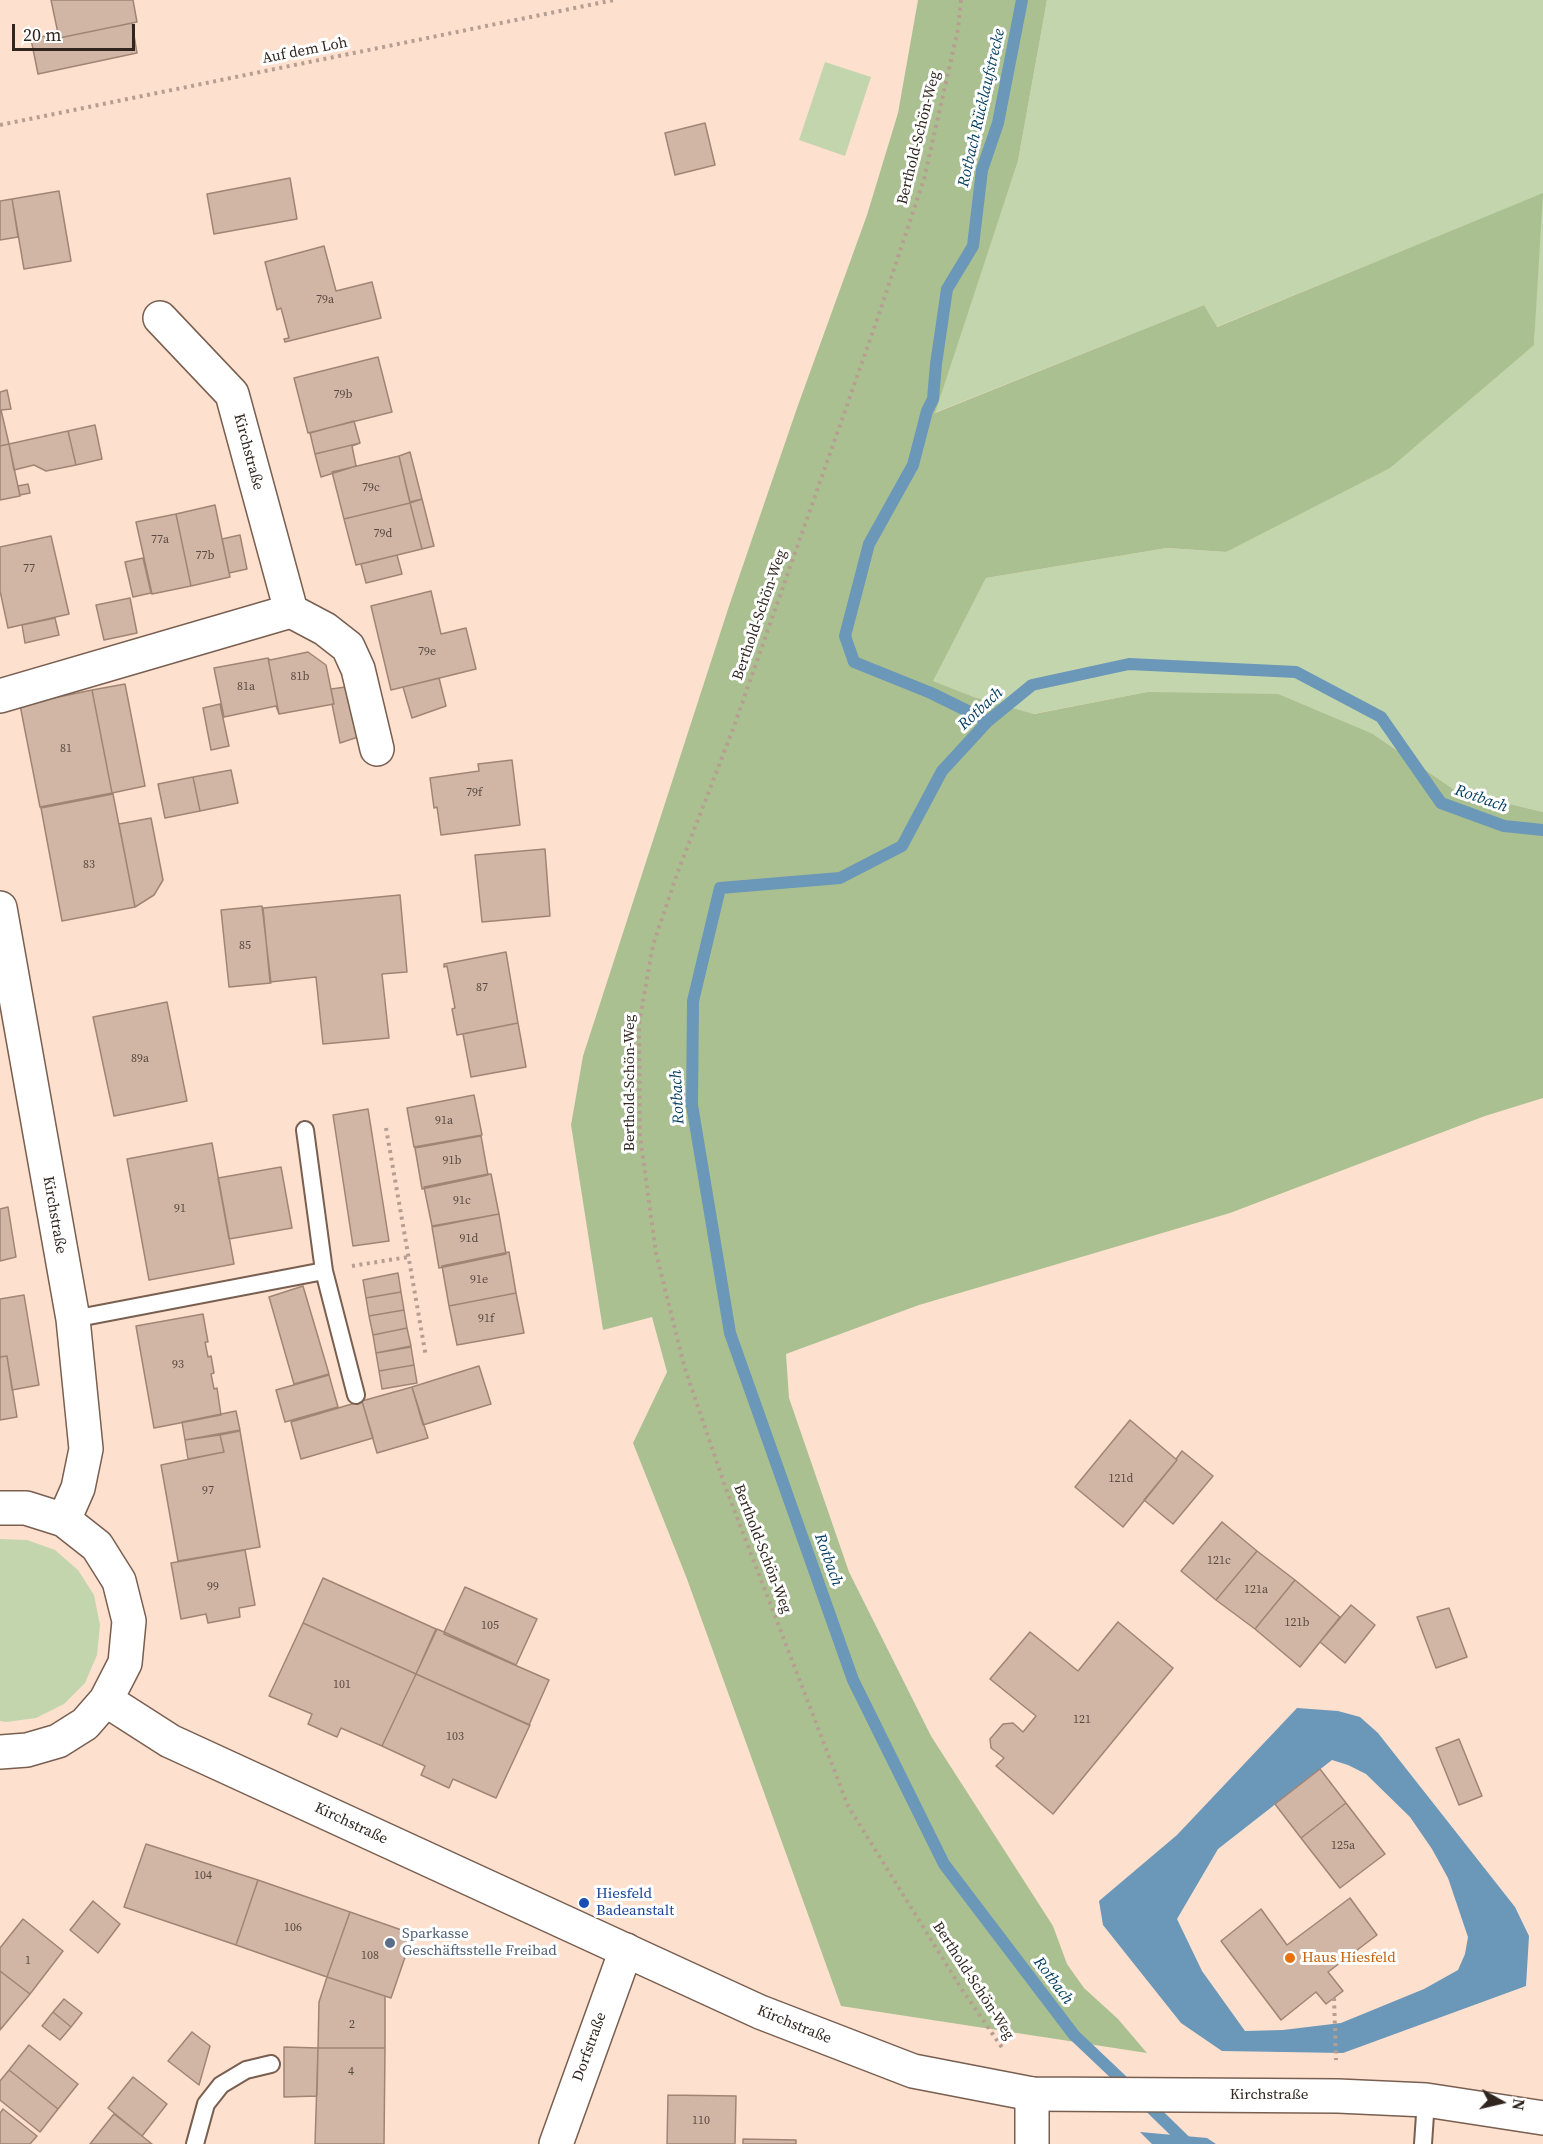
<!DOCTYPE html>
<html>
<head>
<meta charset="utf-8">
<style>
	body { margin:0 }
	#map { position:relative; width:1543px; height:2144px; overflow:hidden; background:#fee0cf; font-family:"Source Serif 4",serif }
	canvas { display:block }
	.north { position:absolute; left:1471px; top:2072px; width:60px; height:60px; -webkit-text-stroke:4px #fff; paint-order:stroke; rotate:98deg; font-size:16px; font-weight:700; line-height:24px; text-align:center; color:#30261f }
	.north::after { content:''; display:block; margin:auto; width:21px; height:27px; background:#30261f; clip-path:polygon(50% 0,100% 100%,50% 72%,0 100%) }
	.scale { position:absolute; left:12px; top:24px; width:123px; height:27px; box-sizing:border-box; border:3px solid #30261f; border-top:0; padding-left:8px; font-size:18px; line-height:21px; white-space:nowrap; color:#30261f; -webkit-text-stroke:4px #fff; paint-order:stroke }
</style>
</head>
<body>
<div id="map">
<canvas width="1543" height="2144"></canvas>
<div class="north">N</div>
<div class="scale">20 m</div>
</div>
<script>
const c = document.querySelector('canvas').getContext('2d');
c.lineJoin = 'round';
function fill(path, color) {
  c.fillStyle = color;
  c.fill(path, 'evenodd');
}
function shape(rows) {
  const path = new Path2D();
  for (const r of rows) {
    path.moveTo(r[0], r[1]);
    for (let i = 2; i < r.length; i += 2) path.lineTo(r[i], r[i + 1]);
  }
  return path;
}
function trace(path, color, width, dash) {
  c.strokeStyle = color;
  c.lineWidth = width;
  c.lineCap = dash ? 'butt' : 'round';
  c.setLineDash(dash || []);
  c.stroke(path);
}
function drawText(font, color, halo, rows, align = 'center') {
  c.font = font + ' "Source Serif 4",serif';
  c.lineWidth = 6;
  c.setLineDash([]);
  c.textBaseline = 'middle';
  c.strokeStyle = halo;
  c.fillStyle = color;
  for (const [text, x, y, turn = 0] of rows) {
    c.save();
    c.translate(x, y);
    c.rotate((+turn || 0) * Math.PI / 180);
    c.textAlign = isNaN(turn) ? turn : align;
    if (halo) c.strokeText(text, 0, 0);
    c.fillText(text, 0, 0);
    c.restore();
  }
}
const green = shape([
	[1047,0,1543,0,1543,812,1456,791,1373,734,1147,692,1033,714,974,697,932,681,986,578,1167,548,1226,552,1534,344,1542,194,1216,327,1204,305,934,413,1018,161],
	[825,62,871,77,845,156,799,140],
	[0,1539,27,1540,55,1550,78,1570,94,1595,100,1625,97,1655,85,1683,64,1704,36,1718,6,1722,0,1721]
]);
const forest = shape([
	[918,0,1047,0,1018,161,935,413,1204,305,1217,327,1543,193,1534,345,1390,468,1226,552,1167,548,986,578,933,681,974,697,1034,714,1147,692,1278,694,1373,734,1456,791,1543,812,1543,1098,1485,1116,1230,1213,919,1305,786,1354,789,1398,849,1572,931,1736,1053,1926,1067,1964,1084,1988,1118,2019,1147,2053,841,2006,687,1579,633,1443,667,1372,652,1317,603,1330,571,1125,583,1056,729,606,797,408,867,215,898,113]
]);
const water = shape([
	[1297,1708,1338,1711,1360,1717,1378,1733,1515,1907,1529,1936,1526,1986,1343,2053,1222,2051,1181,2023,1103,1925,1099,1901,1177,1835],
	[1332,1760,1348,1765,1366,1774,1410,1817,1432,1849,1448,1878,1468,1937,1465,1954,1458,1970,1424,1989,1341,2023,1283,2030,1245,2031,1202,1971,1177,1919,1218,1849],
	[1140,2132,1207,2138,1216,2144,1152,2144]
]);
const stream = shape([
	[988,721,931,693,854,662,845,636,869,544,913,465,927,411,933,399,936,364,947,289,973,246,982,170,998,123,1022,0],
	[1131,2089,1074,2035,944,1864,853,1680,730,1333,692,1105,693,1001,720,888,840,878,902,846,942,771,988,721,1032,685,1129,664,1296,672,1381,717,1441,803,1504,826,1543,830],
	[1144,2101,1188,2144]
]);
const building = shape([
	[51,0,133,0,137,22,59,38,51,0],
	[132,23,137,53,38,74,31,39,58,33,59,38,132,23],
	[705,123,715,165,675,175,665,133,705,123],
	[290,178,297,219,214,234,207,194,290,178],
	[59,191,71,261,24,269,12,199,59,191],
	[12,199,18,237,0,240,0,201,12,199],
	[324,246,336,291,372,282,381,318,285,342,284,339,289,338,281,308,277,310,265,262,324,246],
	[378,357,392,412,308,433,294,378,378,357],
	[7,390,11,409,1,410,9,444,0,446,0,392,7,390],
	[354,421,360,443,315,454,310,433,354,421],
	[95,425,102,459,76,465,68,431,95,425],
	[68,431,76,465,46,471,34,465,14,470,9,444,68,431],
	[360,443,352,446,356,466,321,477,315,454,360,443],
	[9,444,20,496,0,500,0,446,9,444],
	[410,452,422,499,410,502,399,456,410,452],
	[399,456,410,503,344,519,332,472,399,456],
	[28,484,30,493,20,495,18,486,28,484],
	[422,499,434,546,422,549,410,503,422,499],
	[410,503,422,549,356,565,344,519,410,503],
	[215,505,230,577,191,586,176,514,215,505],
	[176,514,191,586,152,594,136,522,176,514],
	[240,535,247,569,229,573,222,539,240,535],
	[51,536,69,614,8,628,0,591,0,547,51,536],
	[397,555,402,574,366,583,361,564,397,555],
	[143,558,151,593,133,597,125,562,143,558],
	[431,591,441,634,466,628,476,669,391,690,371,606,431,591],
	[130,598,137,633,104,640,96,605,130,598],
	[55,618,59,635,25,643,22,625,55,618],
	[308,652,326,665,334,704,279,714,268,658,270,660,308,652],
	[268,658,279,714,276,706,224,717,214,668,268,658],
	[439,678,446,706,412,718,403,687,439,678],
	[125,684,145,786,112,793,92,690,125,684],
	[353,686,364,735,340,743,332,704,334,704,331,689,353,686],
	[92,690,112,793,40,807,20,705,92,690],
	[220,704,229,746,211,750,203,708,220,704],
	[512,760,520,825,441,835,437,807,434,808,430,778,479,771,478,764,512,760],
	[231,770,238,803,200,811,193,777,231,770],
	[193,777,200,811,165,818,158,784,193,777],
	[113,794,135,907,62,921,41,808,113,794],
	[151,818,163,880,154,895,135,907,119,824,151,818],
	[545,849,550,916,482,922,475,855,545,849],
	[400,895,407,972,382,974,389,1038,323,1044,316,977,270,982,263,908,400,895],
	[262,906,271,983,229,987,221,910,262,906],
	[506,952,518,1023,457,1035,452,1009,455,1008,447,966,444,967,444,964,506,952],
	[167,1002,187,1101,114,1116,93,1017,167,1002],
	[518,1023,526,1067,471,1077,463,1034,518,1023],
	[474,1095,482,1135,414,1147,407,1108,474,1095],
	[368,1109,389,1241,353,1246,333,1115,368,1109],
	[481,1136,488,1175,422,1189,415,1148,481,1136],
	[212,1143,234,1264,149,1280,127,1159,212,1143],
	[281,1167,292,1228,229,1239,218,1178,281,1167],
	[488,1174,491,1174,499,1214,432,1226,424,1187,488,1174],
	[8,1207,16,1257,0,1261,0,1209,8,1207],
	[499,1214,506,1254,439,1268,432,1227,499,1214],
	[509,1252,516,1293,449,1306,442,1266,509,1252],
	[398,1273,401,1292,366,1298,363,1280,398,1273],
	[303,1286,329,1374,294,1384,269,1297,303,1286],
	[401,1292,404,1310,369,1316,366,1298,401,1292],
	[516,1293,524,1333,457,1345,449,1306,516,1293],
	[24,1295,39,1385,12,1390,7,1356,0,1357,0,1299,24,1295],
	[404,1310,407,1328,373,1335,369,1316,404,1310],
	[203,1314,208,1342,205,1342,208,1357,211,1356,214,1373,211,1374,214,1389,217,1388,221,1415,154,1428,136,1326,203,1314],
	[407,1328,411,1346,376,1353,373,1335,407,1328],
	[411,1347,414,1365,379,1371,376,1353,411,1347],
	[7,1356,17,1417,0,1420,0,1357,7,1356],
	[414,1365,417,1383,382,1389,379,1371,414,1365],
	[479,1366,491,1404,423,1425,412,1387,479,1366],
	[329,1375,338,1407,285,1422,276,1390,329,1375],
	[412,1387,428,1438,377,1453,362,1401,412,1387],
	[362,1401,373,1438,301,1459,291,1422,362,1401],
	[236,1411,240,1430,185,1440,182,1422,236,1411],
	[1130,1420,1177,1460,1123,1527,1075,1487,1130,1420],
	[240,1431,260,1547,178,1561,161,1465,224,1452,220,1435,240,1431],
	[220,1435,224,1452,188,1459,185,1440,220,1435],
	[1182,1451,1213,1476,1173,1524,1144,1500,1177,1460,1176,1459,1182,1451],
	[1222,1522,1257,1551,1216,1600,1181,1571,1222,1522],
	[245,1550,255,1605,239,1608,240,1617,208,1623,206,1614,181,1619,171,1563,245,1550],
	[1257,1551,1295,1580,1255,1629,1216,1600,1257,1551],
	[323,1578,436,1629,416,1674,303,1623,323,1578],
	[1295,1580,1340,1617,1300,1667,1255,1629,1295,1580],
	[465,1587,537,1619,516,1665,444,1632,465,1587],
	[1351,1605,1375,1625,1345,1663,1320,1642,1351,1605],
	[1449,1608,1467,1657,1436,1668,1417,1617,1449,1608],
	[1118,1622,1173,1668,1053,1814,996,1766,1004,1758,991,1748,990,1739,1003,1724,1013,1723,1023,1732,1036,1716,990,1679,1030,1632,1078,1671,1118,1622],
	[303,1623,416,1674,382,1746,341,1728,337,1737,308,1724,312,1714,269,1696,303,1623],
	[437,1629,444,1632,444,1634,549,1680,529,1725,416,1674,437,1629],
	[416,1674,530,1725,496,1798,453,1779,449,1788,421,1775,425,1766,382,1746,416,1674],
	[1459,1739,1482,1796,1459,1805,1436,1748,1459,1739],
	[1320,1769,1346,1803,1301,1838,1275,1804,1320,1769],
	[1346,1803,1385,1854,1340,1888,1301,1838,1346,1803],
	[146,1844,258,1880,236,1945,124,1907,146,1844],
	[258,1880,350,1912,327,1977,236,1945,258,1880],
	[1350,1898,1377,1935,1328,1972,1343,1991,1326,2004,1316,1992,1281,2020,1221,1941,1261,1909,1287,1945,1350,1898],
	[93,1901,120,1924,98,1953,70,1930,93,1901],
	[350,1912,413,1934,391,1998,327,1977,350,1912],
	[23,1919,63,1951,30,1994,0,1971,0,1948,23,1919],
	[0,1971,30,1994,0,2030,0,1971],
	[327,1977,385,1996,385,2048,318,2048,319,2002,327,1977],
	[64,1999,82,2013,71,2027,53,2012,64,1999],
	[53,2012,71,2027,60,2040,42,2026,53,2012],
	[192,2032,210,2046,199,2085,168,2061,192,2032],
	[29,2045,78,2084,58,2109,9,2070,29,2045],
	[284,2047,318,2048,317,2096,284,2097,284,2047],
	[318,2048,385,2048,384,2144,315,2144,318,2048],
	[9,2070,58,2109,40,2132,0,2100,0,2081,9,2070],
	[133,2077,167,2104,142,2136,108,2108,133,2077],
	[668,2095,736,2096,735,2144,667,2144,668,2095],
	[3,2109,37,2136,30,2144,0,2144,0,2113,3,2109],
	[114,2114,142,2136,152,2144,90,2144,114,2114],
	[743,2139,796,2140,796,2144,743,2144,743,2139]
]);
const path = shape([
	[961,0,958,29,924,179,877,320,733,729,677,874,653,945,639,1024,640,1136,656,1253,685,1369,725,1486,848,1806,961,1988,1003,2049],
	[0,125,614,0],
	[386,1128,426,1357],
	[352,1266,408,1257],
	[1334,1998,1336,2060]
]);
const service = shape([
	[305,1130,324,1271],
	[73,1319,324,1271,356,1395],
	[195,2144,206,2104,221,2085,246,2070,271,2064],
	[1423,2144,1426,2100]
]);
const minor = shape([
	[291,611,325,629,348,647,358,669,377,749],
	[0,696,291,611,232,394,160,318],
	[0,908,73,1319,86,1449,78,1488,64,1520],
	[556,2144,626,1950],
	[1032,2144,1032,2094]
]);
const tertiary = shape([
	[0,1508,26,1508,64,1520,97,1546,119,1581,129,1621,125,1663,106,1700,85,1724,58,1741,27,1750,0,1752],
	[106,1700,170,1741,760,2012,913,2071,1032,2094,1338,2096,1426,2100,1543,2118]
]);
const markers = [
	[584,1903,6,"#1a4fb4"],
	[390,1943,6,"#5c6f8a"],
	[1290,1958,6,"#e8710a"]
];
const numberNames = [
	["79a",325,300],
	["79b",343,395],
	["79c",371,488],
	["79d",383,534],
	["77a",160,540],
	["77b",205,556],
	["77",29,569],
	["79e",427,652],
	["81b",300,677],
	["81a",246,687],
	["81",66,749],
	["79f",474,793],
	["83",89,865],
	["85",245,946],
	["87",482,988],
	["89a",140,1059],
	["91a",444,1121],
	["91b",452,1161],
	["91c",462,1201],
	["91",180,1209],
	["91d",469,1239],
	["91e",479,1280],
	["91f",486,1319],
	["93",178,1365],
	["121d",1121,1479],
	["97",208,1491],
	["121c",1219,1561],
	["99",213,1587],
	["121a",1256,1590],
	["121b",1297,1623],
	["105",490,1626],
	["101",342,1685],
	["121",1082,1720],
	["103",455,1737],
	["125a",1343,1846],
	["104",203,1876],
	["106",293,1928],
	["108",370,1956],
	["1",28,1961],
	["2",352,2025],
	["4",351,2072],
	["110",701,2121]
];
const streetNames = [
	["Auf dem Loh",305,51,-11],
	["Berthold-Schön-Weg",919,138,-76],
	["Kirchstraße",248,452,75],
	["Berthold-Schön-Weg",760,615,-71],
	["Berthold-Schön-Weg",630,1083,-90],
	["Kirchstraße",54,1215,80],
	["Berthold-Schön-Weg",762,1549,69],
	["Kirchstraße",351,1824,25],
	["Berthold-Schön-Weg",973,1981,57],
	["Kirchstraße",794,2025,22],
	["Dorfstraße",590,2047,-70],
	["Kirchstraße",1269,2095]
];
const transitNames = [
	["Hiesfeld",596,1894],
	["Badeanstalt",596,1911]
];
const serviceNames = [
	["Sparkasse",402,1934],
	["Geschäftsstelle Freibad",402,1951]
];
const foodNames = [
	["Haus Hiesfeld",1302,1958]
];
const waterNames = [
	["Rotbach Rücklaufstrecke",982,108,-77],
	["Rotbach",981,709,-43],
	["Rotbach",1481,799,19],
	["Rotbach",678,1097,-93],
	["Rotbach",828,1560,70],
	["Rotbach",1053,1981,53]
];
fill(green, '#c3d5ac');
fill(forest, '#abc091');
fill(water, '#6b97b8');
trace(stream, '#6b97b8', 12);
fill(building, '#d2b6a5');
trace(building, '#a08575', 1.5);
trace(service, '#785f50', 20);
trace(minor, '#785f50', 36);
trace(tertiary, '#785f50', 36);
trace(path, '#b69f91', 4, [3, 4.5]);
trace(service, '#fff', 16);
trace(minor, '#fff', 33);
trace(tertiary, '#fff', 33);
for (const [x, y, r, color] of markers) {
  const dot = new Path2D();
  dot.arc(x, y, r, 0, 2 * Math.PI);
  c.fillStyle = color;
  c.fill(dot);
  trace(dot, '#fff', 2);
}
drawText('12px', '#584a40', null, numberNames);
drawText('15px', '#30261f', '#fff', streetNames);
drawText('15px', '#164399', '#fff', transitNames, 'left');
drawText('15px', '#4e5e75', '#fff', serviceNames, 'left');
drawText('15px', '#c56008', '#fff', foodNames, 'left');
drawText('italic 16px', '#023d5e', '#fff', waterNames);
</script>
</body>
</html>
